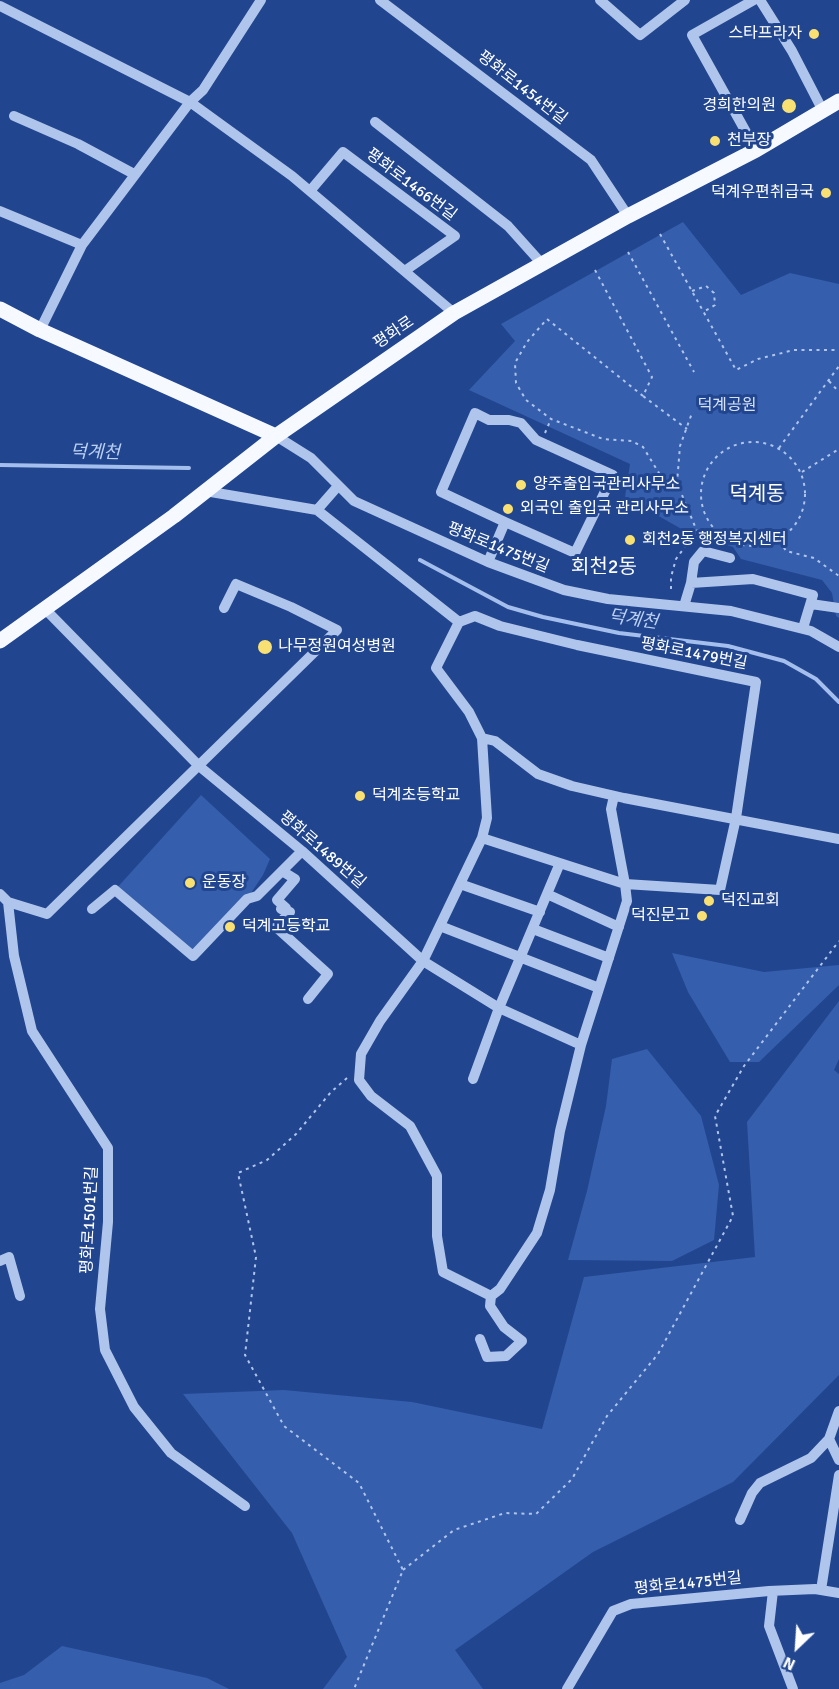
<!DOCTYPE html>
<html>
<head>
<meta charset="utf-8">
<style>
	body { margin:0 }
	#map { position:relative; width:839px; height:1689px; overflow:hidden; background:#21468f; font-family:Signika,sans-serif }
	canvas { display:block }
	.north { position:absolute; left:767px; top:1617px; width:60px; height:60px; -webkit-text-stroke:4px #21468f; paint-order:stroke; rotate:205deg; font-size:16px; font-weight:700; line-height:24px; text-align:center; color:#fff }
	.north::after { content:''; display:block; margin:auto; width:21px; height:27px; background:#fff; clip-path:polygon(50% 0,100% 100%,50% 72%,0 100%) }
</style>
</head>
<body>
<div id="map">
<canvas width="839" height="1689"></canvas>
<div class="north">N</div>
</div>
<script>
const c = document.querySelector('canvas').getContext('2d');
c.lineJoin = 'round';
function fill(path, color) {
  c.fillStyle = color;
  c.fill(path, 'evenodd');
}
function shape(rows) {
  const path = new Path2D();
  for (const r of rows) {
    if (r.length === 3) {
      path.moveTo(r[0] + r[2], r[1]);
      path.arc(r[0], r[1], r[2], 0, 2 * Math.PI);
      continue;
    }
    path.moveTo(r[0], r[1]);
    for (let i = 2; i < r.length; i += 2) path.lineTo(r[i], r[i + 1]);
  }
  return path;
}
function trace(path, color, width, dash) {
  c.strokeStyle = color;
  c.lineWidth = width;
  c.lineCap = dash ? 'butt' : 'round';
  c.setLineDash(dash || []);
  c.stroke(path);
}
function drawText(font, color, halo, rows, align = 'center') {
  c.font = font + ' Signika,"Noto Sans KR",sans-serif';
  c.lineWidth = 6;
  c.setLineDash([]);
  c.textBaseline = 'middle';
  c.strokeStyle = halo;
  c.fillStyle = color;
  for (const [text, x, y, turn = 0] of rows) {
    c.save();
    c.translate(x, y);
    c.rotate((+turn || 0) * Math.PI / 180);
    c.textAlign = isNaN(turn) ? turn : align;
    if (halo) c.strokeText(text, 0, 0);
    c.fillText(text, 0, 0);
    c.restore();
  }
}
const green = shape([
	[683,222,741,295,790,273,839,284,839,618,836,616,832,593,822,580,741,559,733,547,685,531,625,497,630,464,469,390,515,341,501,324],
	[201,795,270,859,263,875,247,899,193,956,115,890],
	[672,953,764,972,839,965,839,985,759,1062,730,1062,688,992],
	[839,1001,839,1059,834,1070,839,1074,839,1375,733,1482,593,1552,455,1650,483,1689,323,1689,347,1657,292,1533,183,1394,284,1390,412,1402,542,1429,584,1277,755,1257,747,1122],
	[647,1049,701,1116,719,1185,714,1240,672,1261,568,1260,587,1191,606,1106,612,1059],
	[62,1646,207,1678,229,1689,0,1689,0,1683,24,1675]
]);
const stream = shape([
	[0,465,189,468],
	[420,560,508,607,543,617,619,633,728,646,784,661,816,679,839,702]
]);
const path = shape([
	[660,234,736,370,758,359,794,350,839,350],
	[628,252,694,372],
	[595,270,652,377,643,396,687,429],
	[692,291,706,286,714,293,715,305,705,311],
	[829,381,839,392],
	[643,396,547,319,527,342,515,363,516,383,526,400,551,419,603,439,632,441,643,447,662,478,679,486],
	[545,433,551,419],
	[753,494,52],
	[779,448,839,366],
	[802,472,839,449],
	[700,536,718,533],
	[780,541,786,551,814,558,839,576],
	[671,589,671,577,676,559,687,544,699,536,677,483,680,446,692,413],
	[347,1078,331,1092,296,1134,267,1160,238,1173,256,1257,245,1355,284,1426,359,1483,403,1570,354,1689],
	[403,1570,454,1530,505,1513,536,1514,572,1479,607,1416,658,1354,733,1216,715,1116,744,1066,839,941]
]);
const minor = shape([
	[380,0,591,160,628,216],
	[600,0,640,35,685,0],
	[754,0,692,35,756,150],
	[760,0,792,51,822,109],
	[0,6,190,102,292,176,454,313],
	[14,116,78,144,134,174],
	[375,122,508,226,543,265],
	[310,191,343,152,455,236,406,270],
	[0,211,82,245],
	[40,330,82,245,190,102,203,90,261,0],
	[276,436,311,458,354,501,488,562,564,590,608,599,731,611,811,631,839,647],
	[205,491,317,510,459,622,436,668,469,712,482,738,495,741,538,774,572,786,624,798,839,839],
	[317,510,338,486],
	[488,562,505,522,441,492,475,413,489,420,509,420,521,423,536,440,613,475,575,553,505,522],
	[691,583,694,562,703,551,730,558],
	[811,604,839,608],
	[684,606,691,583,753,579,813,595,803,628],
	[46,610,199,766,302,851,423,961,499,1008,581,1045],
	[459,622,475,616,500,626,577,645,756,682,736,818,720,890,625,884,482,838,423,961,380,1021,361,1054,359,1080,371,1096,410,1126,437,1176,437,1236,443,1272,491,1296,500,1289,537,1233,550,1190,560,1131,581,1045,627,901,625,884,621,863,611,809,614,796],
	[482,738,487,818,482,838],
	[282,871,295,879,277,900,286,908,281,909,290,912,276,927,328,974,308,999],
	[460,884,540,912],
	[0,894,8,902,47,914,337,630,291,607,236,584,224,608],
	[547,894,619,927],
	[8,902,14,956,32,1031,108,1148,108,1222,100,1309,105,1350,134,1407,171,1453,245,1506],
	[92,909,115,890,193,956,247,899,257,896,302,851],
	[440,926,599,988],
	[533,929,609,958],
	[473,1079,499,1008,560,863],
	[0,1261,9,1257,20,1296],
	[480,1339,487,1357,506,1356,522,1341,504,1327,490,1306,491,1296],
	[829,1439,839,1460],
	[740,1520,752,1493,760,1483,811,1458,829,1439,839,1411],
	[821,1590,839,1475],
	[773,1591,769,1626,793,1689],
	[567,1689,613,1611,631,1604,769,1591,815,1589,839,1593]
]);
const major = shape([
	[0,309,40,330,276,436],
	[0,641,174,516,276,436,454,313,628,216,756,150,839,101]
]);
const markers = [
	[814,34,6,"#f9e072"],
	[789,106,8,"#f9e072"],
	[715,141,6,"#f9e072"],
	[826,193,6,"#f9e072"],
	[521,485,6,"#f9e072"],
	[508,509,6,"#f9e072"],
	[630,540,6,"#f9e072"],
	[265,647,8,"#f9e072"],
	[360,796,6,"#f9e072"],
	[190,883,6,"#f9e072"],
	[709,901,6,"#f9e072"],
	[702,916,6,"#f9e072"],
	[230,927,6,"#f9e072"]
];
const poiNames = [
	["스타프라자",802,34,"right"],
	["경희한의원",776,106,"right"],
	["천부장",727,141],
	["덕계우편취급국",814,193,"right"],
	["양주출입국관리사무소",533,485],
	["외국인 출입국 관리사무소",520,509],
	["회천2동 행정복지센터",642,540],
	["나무정원여성병원",278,647],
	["덕계초등학교",372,796],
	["운동장",202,883],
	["덕진교회",721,901],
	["덕진문고",690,916,"right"],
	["덕계고등학교",242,927]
];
const streetNames = [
	["평화로1454번길",522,88,38],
	["평화로1466번길",411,185,37],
	["평화로",394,333,-34],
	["평화로1475번길",498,548,22],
	["평화로1479번길",694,654,11],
	["평화로1489번길",322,850,41],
	["평화로1501번길",90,1220,-87],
	["평화로1475번길",688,1584,-6]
];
const parkNames = [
	["덕계공원",727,406]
];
const waterNames = [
	["덕계천",95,453,1],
	["덕계천",633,620,8]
];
const quarterNames = [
	["덕계동",757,495],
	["회천2동",604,568]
];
fill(green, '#355eac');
trace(stream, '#a4bfed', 4);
trace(path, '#b0c5ec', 2, [3, 4.5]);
trace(minor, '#b0c5ec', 10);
trace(major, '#f6f9ff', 15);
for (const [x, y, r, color] of markers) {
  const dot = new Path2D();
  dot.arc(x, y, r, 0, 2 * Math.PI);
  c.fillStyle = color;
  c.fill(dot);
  trace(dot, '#21468f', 2);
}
drawText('16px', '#fff', '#21468f', poiNames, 'left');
drawText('16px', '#fff', '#21468f', streetNames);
drawText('16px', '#d6e2f9', '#21468f', parkNames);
drawText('italic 18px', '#bcd0f3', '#21468f', waterNames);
drawText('20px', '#fff', '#21468f', quarterNames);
</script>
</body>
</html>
